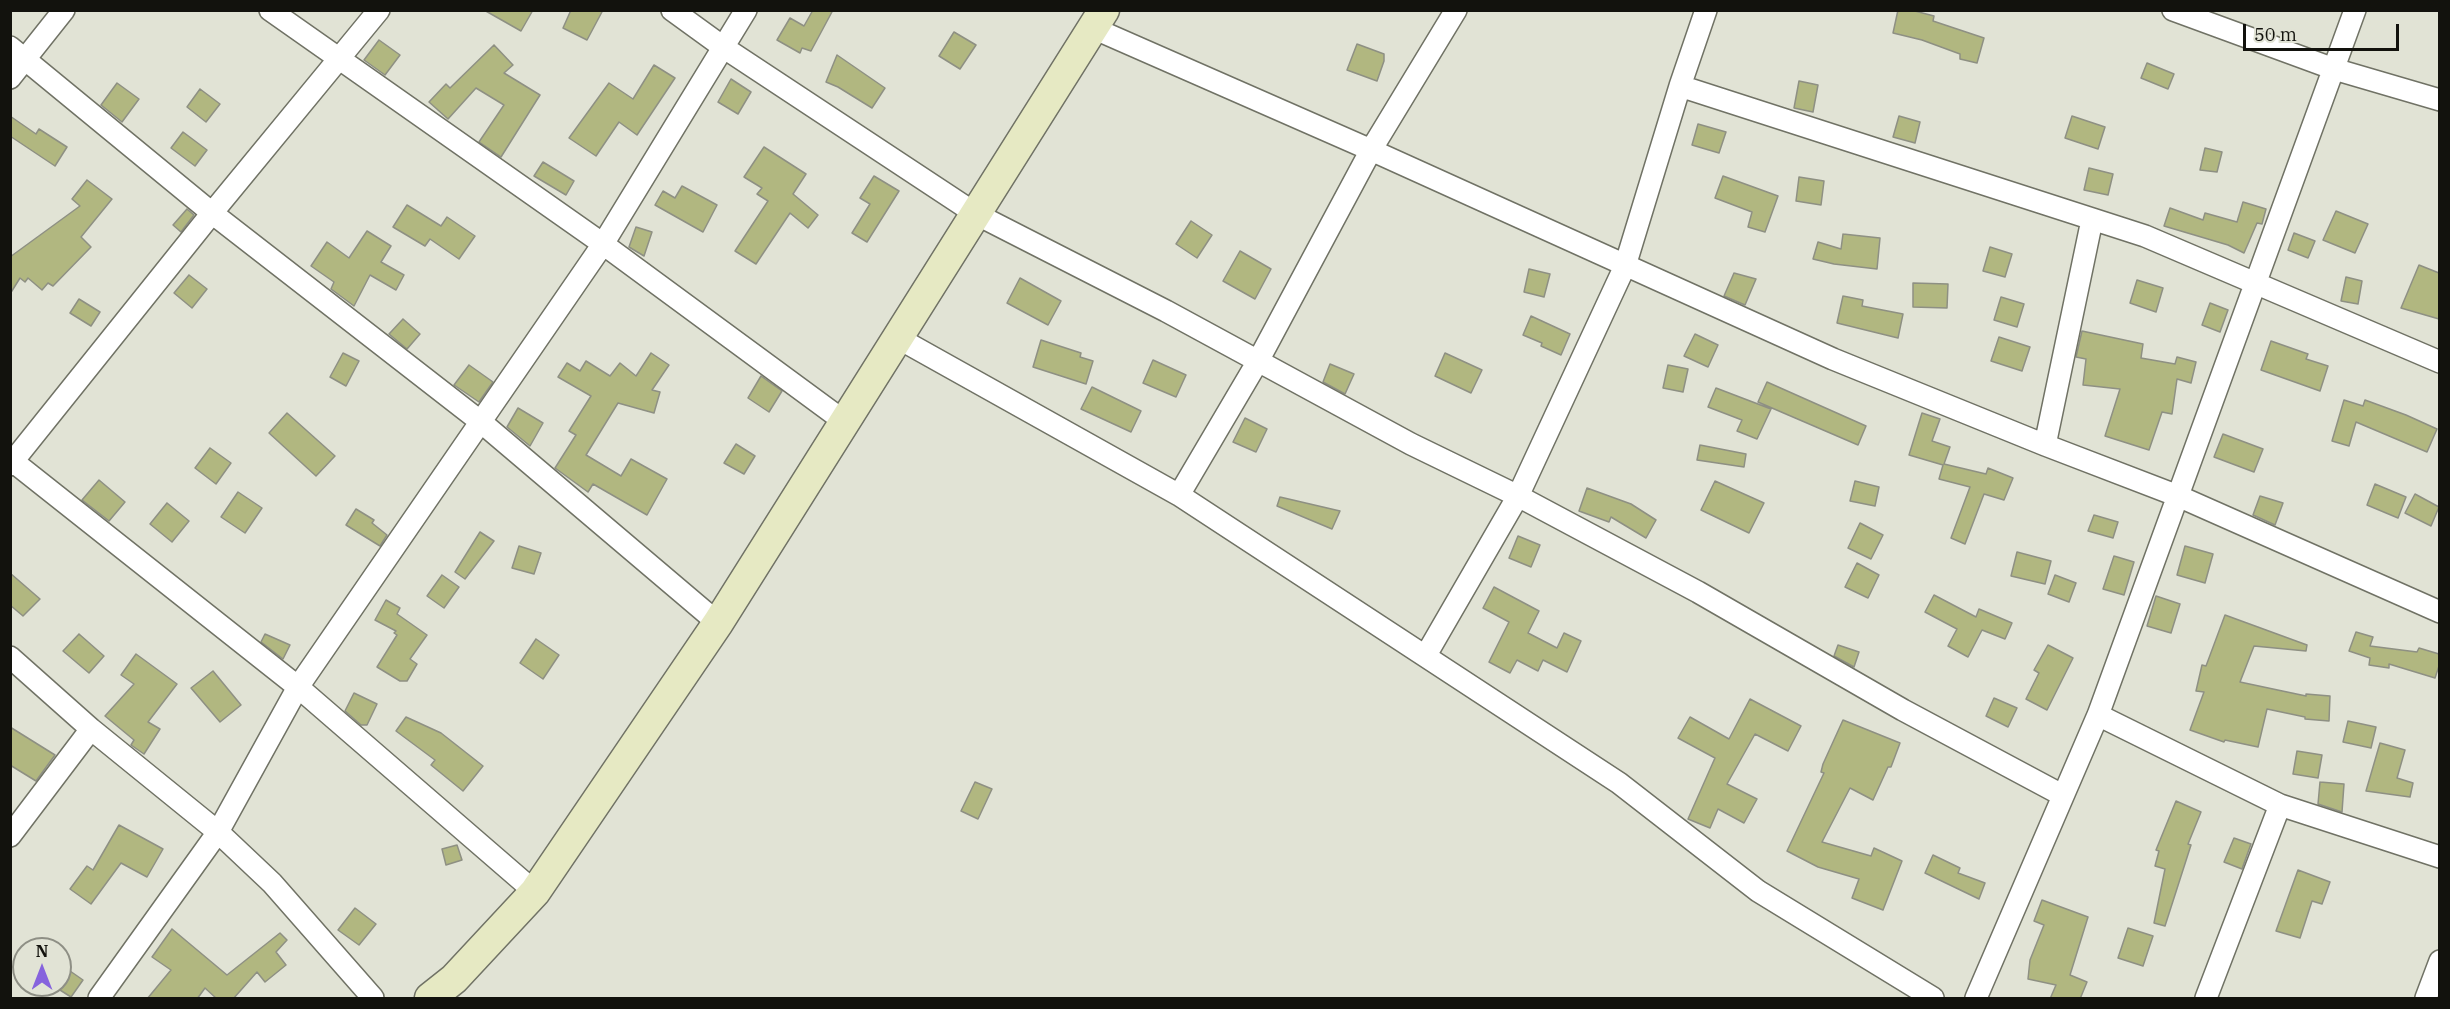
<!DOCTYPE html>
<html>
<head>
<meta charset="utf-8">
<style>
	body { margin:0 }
	#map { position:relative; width:2450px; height:1009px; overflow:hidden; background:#e1e3d5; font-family:"IBM Plex Serif",serif }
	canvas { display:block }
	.frame { position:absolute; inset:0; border:12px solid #12120d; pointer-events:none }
	.north { position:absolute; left:12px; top:937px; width:60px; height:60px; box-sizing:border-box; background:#e1e3d5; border:2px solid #8e8f85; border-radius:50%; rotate:0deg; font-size:16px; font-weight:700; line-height:24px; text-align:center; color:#12120d }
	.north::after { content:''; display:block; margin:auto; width:21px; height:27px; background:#8663dd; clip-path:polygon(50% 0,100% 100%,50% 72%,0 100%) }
	.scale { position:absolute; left:2243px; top:24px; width:156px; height:27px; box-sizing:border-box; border:3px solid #12120d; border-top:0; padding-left:8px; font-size:18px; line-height:21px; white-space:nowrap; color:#12120d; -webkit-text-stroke:4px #e1e3d5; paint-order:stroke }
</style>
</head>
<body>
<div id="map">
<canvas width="2450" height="1009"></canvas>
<div class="frame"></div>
<div class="north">N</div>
<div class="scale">50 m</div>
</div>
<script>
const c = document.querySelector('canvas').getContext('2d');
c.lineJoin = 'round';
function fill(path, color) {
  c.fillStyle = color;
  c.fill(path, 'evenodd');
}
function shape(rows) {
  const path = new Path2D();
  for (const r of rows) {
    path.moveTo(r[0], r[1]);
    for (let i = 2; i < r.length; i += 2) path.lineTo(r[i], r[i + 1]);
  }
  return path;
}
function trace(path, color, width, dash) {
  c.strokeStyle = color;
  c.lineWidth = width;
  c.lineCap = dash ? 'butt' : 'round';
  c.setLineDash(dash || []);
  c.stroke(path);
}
const building = shape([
	[484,10,533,10,521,31,484,10],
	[571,10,603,10,587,40,563,28,571,10],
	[813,10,833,10,811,51,802,48,800,53,777,40,790,18,804,26,813,10],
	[1898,10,1911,10,1934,16,1933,21,1984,38,1977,63,1960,59,1960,54,1922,40,1893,33,1898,10],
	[954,32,976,45,960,69,939,56,954,32],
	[379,40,400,55,385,75,364,60,379,40],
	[1357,44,1384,54,1384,61,1377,81,1347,70,1357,44],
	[494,45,513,65,504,73,540,95,501,157,479,142,504,105,476,88,448,119,429,102,446,84,450,88,494,45],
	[837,55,885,88,872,108,838,87,826,82,837,55],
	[2147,63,2174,74,2168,89,2141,78,2147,63],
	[654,65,675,78,637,135,619,122,596,156,569,138,609,83,633,99,654,65],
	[731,79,751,92,738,114,718,102,731,79],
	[1799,81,1818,85,1813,112,1794,108,1799,81],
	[117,83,139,99,122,122,101,105,117,83],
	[200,89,220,104,206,122,187,107,200,89],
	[10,116,36,134,39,129,67,147,55,166,10,136,10,116],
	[1899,116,1920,122,1915,143,1893,137,1899,116],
	[2072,116,2105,127,2098,149,2065,138,2072,116],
	[1698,124,1726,132,1719,153,1692,145,1698,124],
	[183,132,207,150,195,166,171,148,183,132],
	[764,147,806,174,793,194,818,215,808,228,790,213,756,264,735,251,768,201,757,194,762,188,744,177,764,147],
	[2205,148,2222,152,2217,172,2200,170,2205,148],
	[543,162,574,181,566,195,534,176,543,162],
	[2089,168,2113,174,2108,195,2084,190,2089,168],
	[874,176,899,191,867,242,852,233,870,204,860,198,874,176],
	[1723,176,1778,196,1765,232,1748,227,1752,212,1715,198,1723,176],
	[1799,177,1824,181,1821,205,1796,201,1799,177],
	[87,180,112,199,81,237,91,247,53,286,48,283,42,290,28,278,25,282,20,278,10,294,10,257,80,206,72,199,87,180],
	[682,186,717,205,703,232,655,205,663,191,675,198,682,186],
	[2243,202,2266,209,2262,224,2257,223,2244,253,2228,245,2164,226,2170,208,2203,220,2205,213,2237,222,2243,202],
	[407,205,441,226,447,217,475,236,459,259,430,239,425,246,393,227,407,205],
	[187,209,194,215,181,232,173,225,187,209],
	[2336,211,2368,224,2355,253,2323,240,2336,211],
	[1191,221,1212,235,1197,258,1176,244,1191,221],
	[636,227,652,232,644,256,629,247,636,227],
	[367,231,391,246,381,262,404,275,396,290,370,275,354,306,331,289,334,282,311,266,327,242,349,258,367,231],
	[2294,233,2315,241,2308,258,2288,250,2294,233],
	[1843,234,1880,238,1877,269,1834,264,1813,259,1818,242,1841,249,1843,234],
	[1990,247,2012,254,2005,277,1983,271,1990,247],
	[1240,251,1271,269,1255,299,1223,281,1240,251],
	[2419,265,2439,273,2439,319,2401,308,2419,265],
	[1529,269,1550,274,1544,297,1524,292,1529,269],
	[1734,273,1756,279,1745,305,1724,296,1734,273],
	[189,275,207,289,192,308,174,293,189,275],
	[2346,277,2362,281,2358,304,2341,301,2346,277],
	[1020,278,1061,301,1048,325,1007,303,1020,278],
	[2137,280,2163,288,2156,312,2130,303,2137,280],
	[1913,283,1948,284,1947,308,1913,307,1913,283],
	[1843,296,1863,300,1862,306,1903,314,1898,338,1837,323,1843,296],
	[2001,297,2024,304,2017,327,1994,320,2001,297],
	[79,299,100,312,91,326,70,313,79,299],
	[2210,303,2228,310,2220,332,2202,325,2210,303],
	[1531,316,1570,334,1561,355,1541,346,1542,343,1523,335,1531,316],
	[403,319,420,334,407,349,389,334,403,319],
	[2082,331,2143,344,2141,358,2175,364,2177,357,2196,362,2191,383,2177,379,2172,414,2162,412,2149,450,2105,436,2120,389,2083,385,2086,359,2076,357,2082,331],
	[1695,334,1718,345,1708,367,1684,356,1695,334],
	[1999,337,2030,347,2022,371,1991,361,1999,337],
	[1041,340,1081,353,1080,357,1093,361,1086,384,1033,367,1041,340],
	[2271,341,2308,354,2306,359,2328,366,2320,391,2261,370,2271,341],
	[343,353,359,361,346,386,330,377,343,353],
	[651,353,669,365,652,390,660,392,654,413,618,403,586,455,621,476,631,459,667,479,647,515,593,484,588,492,555,468,576,435,569,431,591,396,558,377,567,363,580,371,586,361,610,376,620,363,636,376,651,353],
	[1445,353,1482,370,1471,393,1435,376,1445,353],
	[1153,360,1186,375,1176,397,1143,383,1153,360],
	[1330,364,1354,374,1345,394,1323,382,1330,364],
	[469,365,493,382,479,402,454,385,469,365],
	[1668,365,1688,369,1683,392,1663,388,1668,365],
	[761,376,782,391,769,412,748,398,761,376],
	[1767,382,1866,426,1858,445,1758,402,1767,382],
	[1092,387,1141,411,1131,432,1081,409,1092,387],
	[1716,388,1771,409,1757,439,1737,431,1742,420,1708,407,1716,388],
	[2344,400,2363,406,2365,400,2406,415,2437,429,2427,452,2356,422,2349,446,2332,441,2344,400],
	[518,408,543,423,530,446,507,427,518,408],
	[287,413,335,456,316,476,269,433,287,413],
	[1922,413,1940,419,1932,441,1950,447,1944,464,1986,474,1988,468,2013,478,2004,500,1984,494,1965,544,1951,538,1970,487,1939,479,1943,465,1909,455,1922,413],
	[1245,418,1267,429,1256,452,1233,442,1245,418],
	[2223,434,2263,449,2254,472,2214,457,2223,434],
	[736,444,755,456,744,474,724,463,736,444],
	[1700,445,1746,454,1744,467,1697,460,1700,445],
	[210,448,231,463,216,484,195,468,210,448],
	[99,480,125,502,109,521,82,500,99,480],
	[1715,481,1764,503,1749,533,1701,510,1715,481],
	[1855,481,1879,487,1875,506,1850,501,1855,481],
	[2375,484,2406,497,2398,518,2367,505,2375,484],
	[1587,488,1631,504,1656,520,1646,538,1611,517,1609,522,1579,511,1587,488],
	[238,492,262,508,245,533,221,517,238,492],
	[2415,494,2439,507,2431,526,2405,513,2415,494],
	[2260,496,2283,503,2275,525,2253,515,2260,496],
	[1280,497,1340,511,1332,529,1277,506,1280,497],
	[167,503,189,521,172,542,150,524,167,503],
	[356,509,374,520,372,523,387,535,380,546,346,525,356,509],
	[2094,515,2118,522,2113,538,2088,531,2094,515],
	[1860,523,1883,535,1871,559,1848,548,1860,523],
	[480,532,494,541,465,579,455,572,480,532],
	[1518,536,1540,545,1531,567,1509,558,1518,536],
	[519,546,541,553,534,574,512,568,519,546],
	[2185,546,2213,554,2205,583,2177,575,2185,546],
	[2017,552,2051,561,2045,584,2011,576,2017,552],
	[2114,556,2134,562,2124,595,2103,589,2114,556],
	[1857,563,1879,575,1868,598,1845,587,1857,563],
	[10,573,40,599,23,616,10,605,10,573],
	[442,575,459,587,444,608,427,596,442,575],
	[2055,575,2076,583,2069,602,2048,594,2055,575],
	[1494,587,1539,611,1528,633,1557,648,1564,633,1581,641,1567,672,1543,660,1538,671,1517,660,1510,673,1489,662,1509,622,1483,608,1494,587],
	[1934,595,1976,617,1979,609,2012,623,2005,639,1982,630,1968,657,1948,646,1957,629,1925,612,1934,595],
	[2156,596,2180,604,2171,633,2147,626,2156,596],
	[386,600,400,608,397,614,427,635,410,659,417,664,407,681,400,681,377,667,397,635,394,633,396,631,375,620,386,600],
	[2225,615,2307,645,2306,651,2254,646,2240,682,2306,696,2306,694,2330,696,2329,721,2305,719,2305,717,2267,709,2258,747,2225,740,2224,742,2190,730,2204,692,2196,691,2202,665,2206,666,2225,615],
	[2356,632,2373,637,2370,646,2417,652,2419,648,2439,654,2439,666,2435,678,2389,664,2389,668,2369,665,2370,658,2349,651,2356,632],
	[79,634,104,656,89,673,63,651,79,634],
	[265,634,290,645,283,659,261,642,265,634],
	[536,639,559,655,543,679,520,663,536,639],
	[1838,645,1859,652,1854,667,1834,656,1838,645],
	[2048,645,2073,658,2047,710,2026,699,2039,673,2034,670,2048,645],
	[136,654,177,684,148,722,160,729,144,754,131,745,134,740,105,716,134,684,121,675,136,654],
	[213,671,241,705,220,722,191,688,213,671],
	[354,693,377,704,367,725,361,725,345,711,354,693],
	[1994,698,2017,708,2008,727,1986,716,1994,698],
	[1750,699,1801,726,1788,751,1755,734,1727,784,1757,799,1744,823,1718,809,1710,828,1688,819,1715,758,1678,738,1690,717,1729,739,1750,699],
	[406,717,441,733,483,766,463,791,431,765,435,760,396,731,406,717],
	[1843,720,1900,743,1891,767,1888,767,1873,800,1850,788,1822,842,1871,856,1874,848,1902,861,1883,910,1852,898,1859,879,1818,867,1787,851,1824,773,1821,772,1823,764,1843,720],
	[2348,721,2376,727,2371,748,2343,742,2348,721],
	[10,727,55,755,36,781,10,765,10,727],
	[2380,743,2405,750,2397,778,2413,783,2410,797,2366,791,2380,743],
	[2297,751,2322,755,2318,778,2293,774,2297,751],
	[975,782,992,789,978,819,961,811,975,782],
	[2320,782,2344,784,2342,812,2318,804,2320,782],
	[2176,801,2201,812,2188,844,2191,845,2165,926,2154,923,2165,869,2155,866,2159,851,2156,850,2176,801],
	[119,825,163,849,147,877,121,863,91,904,70,889,87,866,93,870,119,825],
	[2234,838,2251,844,2242,869,2224,862,2234,838],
	[457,845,462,860,446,865,442,849,457,845],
	[1933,855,1960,868,1958,873,1985,883,1979,899,1925,873,1933,855],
	[2298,870,2330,882,2322,904,2312,901,2300,938,2276,931,2298,870],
	[2042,900,2088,917,2070,975,2087,982,2080,999,2050,999,2056,985,2028,979,2030,960,2044,925,2034,921,2042,900],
	[355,908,376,924,359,945,338,930,355,908],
	[2128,928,2153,936,2143,966,2118,958,2128,928],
	[172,929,227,975,280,933,287,940,276,952,286,965,265,982,257,972,233,999,217,999,205,988,197,999,147,999,171,970,152,957,172,929],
	[60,964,83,980,71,997,60,990,60,964]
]);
const street = shape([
	[270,10,603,244,845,422],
	[672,10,723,47,976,214,1166,311,1411,444,1518,496,1698,592,1903,710,2062,795],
	[2173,10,2334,69,2440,100],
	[1093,28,1371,150,1833,359,2045,445,2178,496,2440,612],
	[10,47,212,213,481,422,718,623],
	[10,78,64,10],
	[1680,86,2145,236,2440,362],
	[898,338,1179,495,1619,783,1758,891,1933,998],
	[2045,445,2092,220],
	[10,459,298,687,535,892],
	[10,465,212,213,379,10],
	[1179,495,1258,361,1371,150,1456,10],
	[1426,655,1518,496,1625,266,1680,86,1706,10],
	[10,657,91,729,218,832,272,883,373,998],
	[2098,715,2280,805,2440,857],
	[10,836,91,729],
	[99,998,218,832,298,687,603,244,746,10],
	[1976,998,2098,715,2355,10],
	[2206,998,2280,805],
	[2426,998,2440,961]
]);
const secondary = shape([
	[430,998,454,979,535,892,718,623,1104,10]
]);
fill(building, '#b1b780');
trace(building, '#8e9083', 1.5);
trace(street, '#707265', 24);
trace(secondary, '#707265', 33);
trace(street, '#fff', 21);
trace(secondary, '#e6e9c3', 30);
</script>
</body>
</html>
